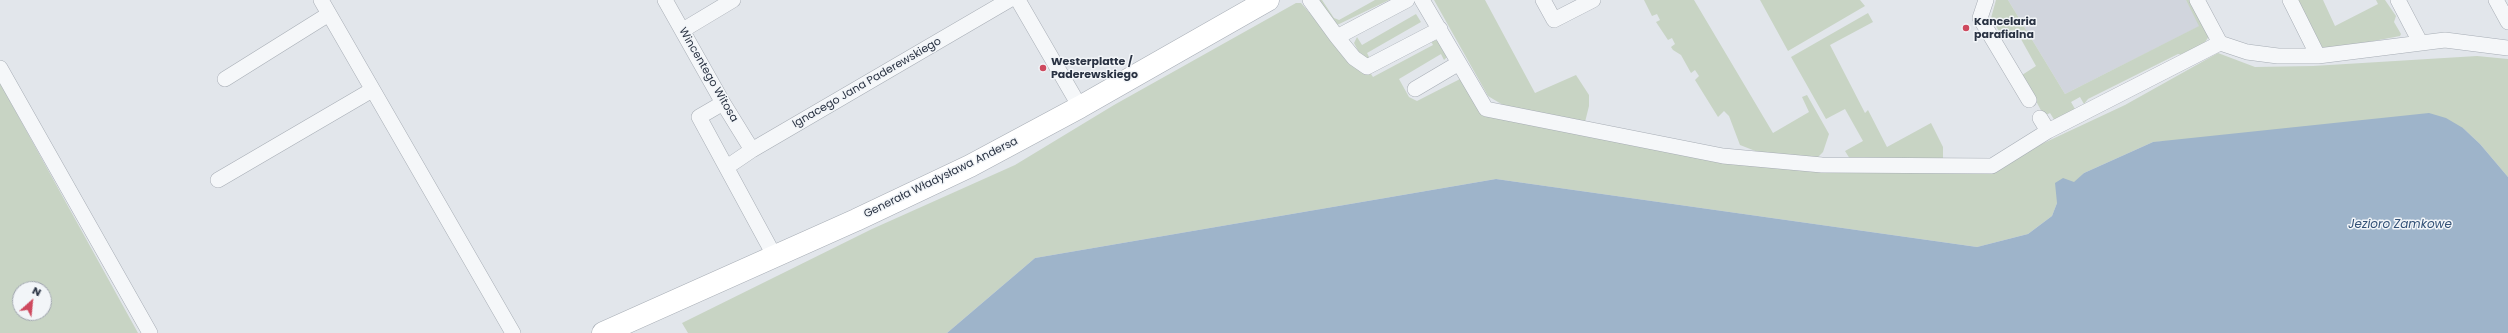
<!DOCTYPE html>
<html>
<head>
<meta charset="utf-8">
<style>
	body { margin:0 }
	#map { position:relative; width:2508px; height:333px; overflow:hidden; background:#e2e6eb; font-family:Poppins,sans-serif }
	canvas { display:block }
	.north { position:absolute; left:12px; top:281px; width:40px; height:40px; box-sizing:border-box; background:#f2f5f8; border:1px solid #a2a7b0; border-radius:50%; rotate:27deg; font-size:11px; font-weight:700; line-height:16px; text-align:center; color:#2a3343 }
	.north::after { content:''; display:block; margin:auto; width:14px; height:18px; background:#ce495e; clip-path:polygon(50% 0,100% 100%,50% 72%,0 100%) }
</style>
</head>
<body>
<div id="map">
<canvas width="2508" height="333"></canvas>
<div class="north">N</div>
</div>
<script>
const c = document.querySelector('canvas').getContext('2d');
c.lineJoin = 'round';
function fill(path, color) {
  c.fillStyle = color;
  c.fill(path, 'evenodd');
}
function shape(rows) {
  const path = new Path2D();
  for (const r of rows) {
    path.moveTo(r[0], r[1]);
    for (let i = 2; i < r.length; i += 2) path.lineTo(r[i], r[i + 1]);
  }
  return path;
}
function trace(path, color, width, dash) {
  c.strokeStyle = color;
  c.lineWidth = width;
  c.lineCap = dash ? 'butt' : 'round';
  c.setLineDash(dash || []);
  c.stroke(path);
}
function drawText(font, color, halo, rows, align = 'center') {
  c.font = font + ' Poppins,sans-serif';
  c.lineWidth = 3;
  c.setLineDash([]);
  c.textBaseline = 'middle';
  c.strokeStyle = halo;
  c.fillStyle = color;
  for (const [text, x, y, turn = 0] of rows) {
    c.save();
    c.translate(x, y);
    c.rotate((+turn || 0) * Math.PI / 180);
    c.textAlign = isNaN(turn) ? turn : align;
    if (halo) c.strokeText(text, 0, 0);
    c.fillText(text, 0, 0);
    c.restore();
  }
}
const built = shape([
	[2008,0,2186,0,2200,26,2065,94]
]);
const green = shape([
	[1317,0,1322,0,1334,18,1339,20,1375,0,1389,0,1335,26],
	[1434,0,1485,0,1535,93,1576,75,1589,95,1589,106,1585,122,1503,105,1488,96],
	[1644,0,1694,0,1773,133,1809,112,1802,97,1807,95,1829,134,1823,152,1817,158,1758,152,1740,145,1729,116,1724,111,1718,117,1695,80,1699,76,1695,70,1691,73,1681,55,1673,50,1671,47,1675,44,1672,38,1668,40,1656,22,1660,20,1657,14,1652,16],
	[1760,0,1860,0,1865,6,1788,51],
	[1996,0,2008,0,2065,94,2199,26,2186,0,2190,0,2209,36,2204,44,2183,55,2178,54,2088,99,2084,104,2080,97,2071,102,2075,109,2055,121,2050,113,2044,116,2022,75,2036,66,2017,32,2003,38,1991,18],
	[2294,0,2323,0,2335,26,2378,4,2376,0,2385,0,2396,16,2394,22,2401,34,2400,36,2321,51],
	[1296,3,1301,3,1346,55,1369,71,1373,77,1433,45,1430,39,1438,41,1447,57,1444,60,1441,54,1399,79,1409,97,1417,101,1462,78,1484,116,1723,162,1984,171,2125,105,2218,53,2255,67,2313,66,2477,56,2508,59,2508,177,2480,144,2463,128,2153,142,2084,173,2057,203,2052,216,2028,234,1977,247,1496,179,1035,258,947,333,688,333,682,323,872,229,1015,165,1114,105],
	[1868,13,1873,22,1830,45,1865,113,1868,110,1887,147,1931,123,1943,147,1943,161,1850,159,1845,151,1863,141,1845,109,1826,119,1791,57],
	[1416,14,1421,22,1367,53,1371,61,1363,60,1354,43,1357,37,1362,45],
	[0,83,138,333,0,333],
	[20,289,44,289,44,313,20,313]
]);
const water = shape([
	[2429,113,2446,118,2463,128,2480,144,2508,177,2508,333,947,333,1035,258,1496,179,1977,247,2028,234,2052,216,2057,203,2055,183,2063,178,2074,182,2084,173,2153,142]
]);
const street = shape([
	[321,0,513,333],
	[665,0,723,103,752,150],
	[1018,0,1080,107],
	[1310,0,1337,37,1407,0],
	[1422,0,1486,109,1723,156,1822,165,1992,166,2048,131,2220,43,2247,52,2278,56,2318,56,2445,40,2508,48],
	[1543,0,1554,20,1593,0],
	[1986,0,1980,18,2029,100],
	[2197,0,2220,43],
	[2290,0,2318,56],
	[2398,0,2420,42],
	[2496,0,2508,22],
	[683,30,733,0],
	[1337,37,1354,58,1367,67,1440,29],
	[0,68,150,333],
	[225,79,329,14],
	[1415,89,1459,63],
	[723,103,699,117,775,257],
	[2040,118,2048,131],
	[727,167,752,150,1009,0],
	[218,180,372,90]
]);
const secondary = shape([
	[603,333,856,220,970,166,1080,107,1268,0]
]);
const markers = [
	[1966,28,4,"#ce495e"],
	[1043,68,4,"#ce495e"]
];
const poiNames = [
	["Kancelaria",1974,22],
	["parafialna",1974,35],
	["Westerplatte /",1051,62],
	["Paderewskiego",1051,75]
];
const streetNames = [
	["Wincentego Witosa",708,75,60],
	["Ignacego Jana Paderewskiego",867,83,-30],
	["Generała Władysława Andersa",941,178,-26]
];
const waterNames = [
	["Jezioro Zamkowe",2400,225]
];
fill(built, '#d1d5dd');
fill(green, '#c8d4c4');
fill(water, '#9eb4ca');
trace(street, '#a7adb5', 16);
trace(secondary, '#a7adb5', 23);
trace(street, '#f5f7f9', 15);
trace(secondary, '#fff', 22);
for (const [x, y, r, color] of markers) {
  const dot = new Path2D();
  dot.arc(x, y, r, 0, 2 * Math.PI);
  c.fillStyle = color;
  c.fill(dot);
  trace(dot, '#f2f5f8', 1.5);
}
drawText('bold 11px', '#2a3343', '#f2f5f8', poiNames, 'left');
drawText('11px', '#2a3343', '#f2f5f8', streetNames);
drawText('italic 12px', '#345277', '#f2f5f8', waterNames);
</script>
</body>
</html>
